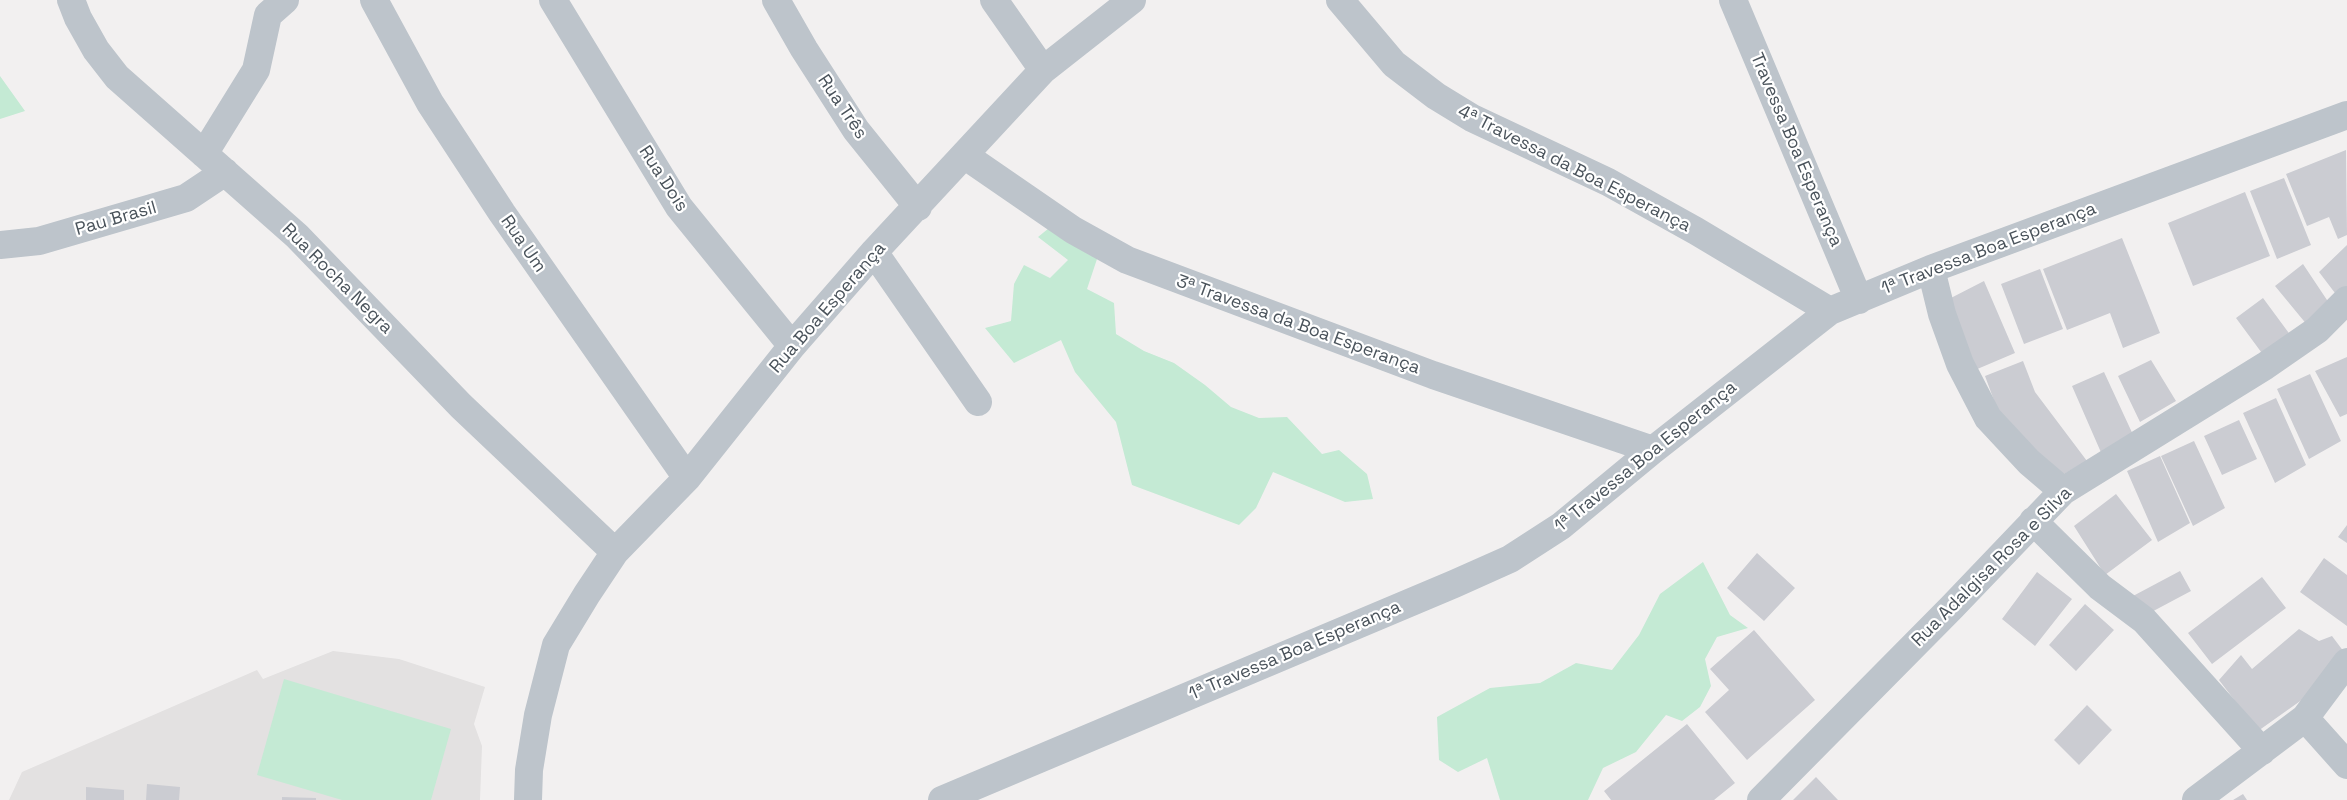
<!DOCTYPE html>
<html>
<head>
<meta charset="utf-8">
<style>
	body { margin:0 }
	canvas { display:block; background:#f2f0f0 }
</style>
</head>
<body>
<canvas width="2347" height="800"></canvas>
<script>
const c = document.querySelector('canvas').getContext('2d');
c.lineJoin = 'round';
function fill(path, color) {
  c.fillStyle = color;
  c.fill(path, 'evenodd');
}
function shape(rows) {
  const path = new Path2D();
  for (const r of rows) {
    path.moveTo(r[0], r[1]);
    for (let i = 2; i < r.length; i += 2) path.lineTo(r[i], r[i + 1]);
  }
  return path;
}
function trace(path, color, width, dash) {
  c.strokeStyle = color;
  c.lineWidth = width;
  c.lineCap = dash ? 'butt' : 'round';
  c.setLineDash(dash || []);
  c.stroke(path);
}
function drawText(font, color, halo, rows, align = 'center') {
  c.font = font + ' "Space Grotesk",sans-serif';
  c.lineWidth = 4.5;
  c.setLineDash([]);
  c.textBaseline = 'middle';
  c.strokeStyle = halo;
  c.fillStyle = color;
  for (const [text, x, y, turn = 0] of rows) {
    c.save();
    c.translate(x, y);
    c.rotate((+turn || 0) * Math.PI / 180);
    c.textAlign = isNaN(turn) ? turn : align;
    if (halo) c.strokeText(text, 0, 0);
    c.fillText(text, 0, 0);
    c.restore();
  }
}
const education = shape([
	[333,651,399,659,485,687,474,724,482,746,480,800,9,800,22,772,257,670,263,679]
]);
const green = shape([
	[0,76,25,111,0,119],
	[1054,224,1099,253,1087,289,1114,303,1116,334,1144,351,1174,363,1205,385,1231,407,1259,418,1287,417,1322,454,1339,450,1367,474,1373,499,1345,502,1273,472,1256,508,1239,525,1132,485,1116,422,1075,372,1061,340,1014,363,985,328,1011,321,1014,284,1024,265,1050,278,1068,260,1038,237],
	[1703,562,1730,615,1748,628,1717,637,1705,659,1711,686,1700,707,1682,721,1666,715,1636,752,1603,768,1588,800,1500,800,1487,758,1458,772,1439,760,1437,717,1490,688,1540,683,1576,663,1612,670,1639,635,1660,594],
	[284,679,451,729,431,800,342,800,257,775]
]);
const building = shape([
	[2346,150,2347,235,2338,239,2329,217,2307,226,2286,174],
	[2284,178,2311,245,2277,259,2250,191],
	[2245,192,2270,256,2193,286,2168,223],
	[2122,238,2160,333,2123,348,2110,313,2067,330,2043,269],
	[2347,245,2347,288,2338,297,2319,272],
	[2303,264,2331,306,2308,326,2275,286],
	[2040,269,2063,329,2024,344,2001,284],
	[1984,281,2015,353,1975,370,1947,300],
	[2263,298,2294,340,2267,360,2236,318],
	[2347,357,2347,414,2340,417,2315,371],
	[2151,360,2176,401,2140,422,2118,376],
	[2023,361,2035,392,2087,461,2057,478,1999,414,1985,376],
	[2104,372,2135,439,2103,457,2072,386],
	[2310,374,2341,441,2309,459,2277,389],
	[2276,398,2306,465,2275,483,2243,413],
	[2239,420,2257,459,2222,475,2204,436],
	[2194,441,2225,508,2193,526,2161,456],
	[2160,456,2190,523,2158,542,2127,471],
	[2116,494,2152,540,2105,575,2074,526],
	[2347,525,2347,543,2338,537],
	[1757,553,1795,588,1764,621,1727,588],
	[2324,558,2347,575,2347,626,2300,592],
	[2180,571,2191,591,2144,616,2133,596],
	[2037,572,2072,599,2035,646,2002,619],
	[2262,577,2286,608,2212,664,2188,633],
	[2085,604,2114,630,2076,671,2049,645],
	[2299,629,2319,641,2332,636,2344,652,2320,687,2258,731,2219,680,2241,655,2252,669],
	[1754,630,1815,700,1747,760,1705,712,1729,690,1710,669],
	[2087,705,2112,730,2079,765,2054,740],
	[1687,724,1735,783,1714,800,1611,800,1604,791],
	[1816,777,1838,800,1793,800],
	[147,784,180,787,179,800,146,800],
	[86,787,124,790,124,800,86,800],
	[2243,794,2247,800,2233,800],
	[282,797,316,798,316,800,282,800]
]);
const minor = shape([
	[71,0,78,18,96,50,117,77,297,236,461,406,615,552],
	[374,0,430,103,502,213,687,478],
	[553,0,679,207,792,346],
	[776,0,804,49,856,130,918,207],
	[994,0,1043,70],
	[1340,0,1394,64,1436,96,1472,118,1608,182,1696,231,1830,311],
	[1733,0,1859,300],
	[204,154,256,70,268,15,285,0],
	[964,155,1073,230,1127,260,1433,375,1653,450],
	[0,245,39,241,186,198,225,172],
	[874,252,978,402],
	[1931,269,1942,314,1960,364,1988,418,2029,462,2063,491],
	[2033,521,2100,587,2144,620,2262,751],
	[2305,718,2347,765],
	[528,800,529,770,538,715,556,645,587,594,615,552,687,478,792,346,874,252,1043,70,1132,0],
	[942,800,1454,584,1510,559,1561,526,1653,450,1830,311,1931,269,2347,115],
	[1761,800,1952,607,2063,491,2265,366,2317,330,2347,300],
	[2196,800,2305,718,2347,662]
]);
const streetNames = [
	["Rua Três",842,107,56],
	["Travessa Boa Esperança",1796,150,67],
	["4ª Travessa da Boa Esperança",1574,169,27],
	["Rua Dois",663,179,57],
	["Pau Brasil",116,219,-16],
	["Rua Um",523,244,55],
	["1ª Travessa Boa Esperança",1989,249,-21],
	["Rua Rocha Negra",337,279,45],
	["Rua Boa Esperança",828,308,-49],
	["3ª Travessa da Boa Esperança",1298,325,20],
	["1ª Travessa Boa Esperança",1646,457,-39],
	["Rua Adalgisa Rosa e Silva",1992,567,-45],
	["1ª Travessa Boa Esperança",1295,651,-23]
];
fill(education, '#e3e1e1');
fill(green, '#c4ead4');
fill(building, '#cbccd2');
trace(minor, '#bdc4cb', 28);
drawText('18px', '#4a535b', '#fff', streetNames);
</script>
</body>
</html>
